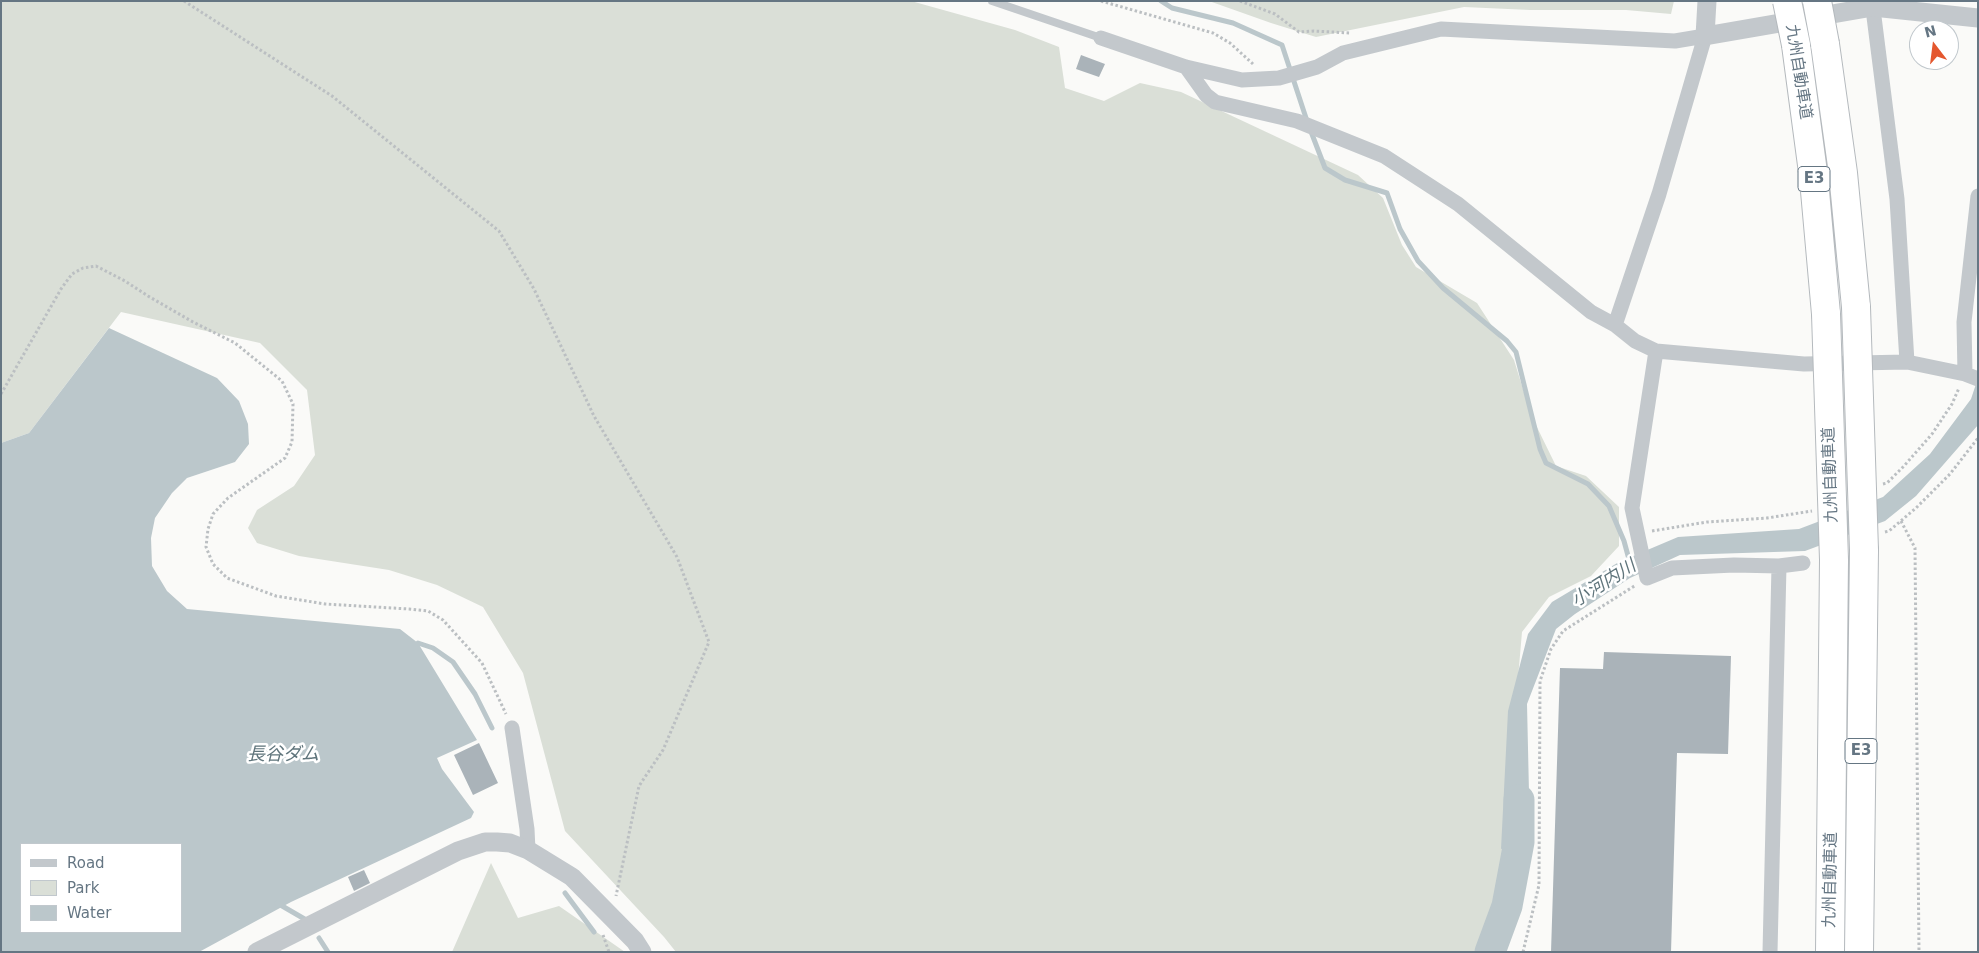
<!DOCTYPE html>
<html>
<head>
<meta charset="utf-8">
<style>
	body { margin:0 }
	#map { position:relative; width:1979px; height:953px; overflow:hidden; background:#fafaf8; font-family:"DejaVu Sans",sans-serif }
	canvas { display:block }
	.frame { position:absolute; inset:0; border:2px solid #657683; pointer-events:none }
	.legend { position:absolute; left:20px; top:843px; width:162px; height:90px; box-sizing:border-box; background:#fff; border:1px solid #c1c8cd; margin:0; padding:6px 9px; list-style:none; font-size:15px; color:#657683 }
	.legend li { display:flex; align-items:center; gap:10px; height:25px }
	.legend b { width:25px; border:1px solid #c1c8cd }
	.north { position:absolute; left:1909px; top:20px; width:50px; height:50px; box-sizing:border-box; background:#fff; border:1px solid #c1c8cd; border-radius:50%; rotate:345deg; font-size:14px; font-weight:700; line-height:20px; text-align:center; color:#657683 }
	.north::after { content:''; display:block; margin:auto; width:18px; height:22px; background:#e4572e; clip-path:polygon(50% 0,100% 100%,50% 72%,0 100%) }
</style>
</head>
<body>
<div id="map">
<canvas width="1979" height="953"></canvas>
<div class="frame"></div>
<ul class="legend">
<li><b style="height:6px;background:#c3c8cc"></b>Road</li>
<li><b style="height:14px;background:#dadfd7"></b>Park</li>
<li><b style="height:14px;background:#bbc7cb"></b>Water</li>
</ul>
<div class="north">N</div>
</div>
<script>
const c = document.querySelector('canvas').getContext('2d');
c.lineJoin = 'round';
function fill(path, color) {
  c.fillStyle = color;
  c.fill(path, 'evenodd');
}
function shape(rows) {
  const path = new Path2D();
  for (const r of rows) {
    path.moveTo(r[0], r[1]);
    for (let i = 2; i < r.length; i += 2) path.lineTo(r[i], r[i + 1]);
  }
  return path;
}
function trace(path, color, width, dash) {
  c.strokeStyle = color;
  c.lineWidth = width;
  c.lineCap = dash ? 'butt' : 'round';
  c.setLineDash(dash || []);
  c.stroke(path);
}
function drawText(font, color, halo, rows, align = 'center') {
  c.font = font + ' "DejaVu Sans","Noto Sans JP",sans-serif';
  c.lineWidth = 5;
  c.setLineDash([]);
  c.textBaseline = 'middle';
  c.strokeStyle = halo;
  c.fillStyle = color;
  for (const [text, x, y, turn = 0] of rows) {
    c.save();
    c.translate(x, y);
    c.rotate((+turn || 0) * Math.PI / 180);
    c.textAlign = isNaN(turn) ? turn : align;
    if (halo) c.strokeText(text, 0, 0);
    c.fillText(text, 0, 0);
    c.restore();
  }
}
const green = shape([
	[1,1,911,1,1015,30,1059,47,1065,88,1104,101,1140,83,1181,92,1358,175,1383,198,1402,245,1416,267,1477,303,1514,360,1531,415,1556,466,1586,476,1619,507,1619,546,1591,576,1549,597,1522,632,1513,736,1509,844,1482,940,1477,952,676,952,664,937,565,831,523,673,483,607,437,585,389,570,299,556,257,543,248,528,257,510,294,486,315,455,307,390,260,343,121,312,29,433,1,443],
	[1209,1,1674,1,1671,14,1626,10,1530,10,1464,7,1316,37,1271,23],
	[491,863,518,918,559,906,625,952,452,952]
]);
const water = shape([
	[109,328,217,378,239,401,248,424,249,444,235,462,187,478,172,493,155,518,151,538,152,566,167,591,187,609,400,629,418,643,477,740,437,758,442,769,474,812,471,818,291,902,199,952,1,952,1,443,29,433],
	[21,844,181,844,181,932,21,932],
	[1978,378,1978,425,1916,496,1885,521,1805,551,1680,555,1630,578,1575,614,1556,629,1527,704,1530,837,1501,849,1508,711,1528,634,1552,602,1619,562,1678,537,1799,529,1883,497,1930,454,1971,399]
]);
const stream = shape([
	[1161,1,1172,8,1233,23,1282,45,1307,121],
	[1310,129,1325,168,1345,180,1387,193,1400,229,1418,261,1443,288,1507,341,1516,352,1540,449,1546,463,1588,484,1609,506,1624,541,1630,563],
	[418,643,433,648,453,662,475,694,492,728],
	[565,893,594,932],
	[277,903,308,921],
	[319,938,328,952]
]);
const river = shape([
	[1490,952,1507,906,1519,842,1519,800]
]);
const building = shape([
	[1081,55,1105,64,1099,77,1076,69],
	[1604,652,1731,656,1728,754,1677,753,1671,952,1551,952,1560,668,1603,669],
	[479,743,498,783,473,795,454,755],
	[364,870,370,883,354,891,348,877]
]);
const path = shape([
	[184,1,332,96,499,231,534,289,594,416,677,557,709,642,663,750,639,786,616,896],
	[1101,1,1213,33,1230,43,1253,64],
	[1240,1,1275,14,1299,32,1314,31,1350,33],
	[1,394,61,289,72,274,83,268,96,266,125,281,148,296,193,322,235,343,282,381,293,404,292,442,285,458,228,498,213,514,208,529,206,547,213,564,227,578,276,596,325,604,409,609,428,611,443,620,482,663,506,714],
	[1883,484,1887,483,1904,466,1932,434,1952,404,1959,388],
	[1901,521,1915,548,1919,952],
	[1652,531,1707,522,1767,518,1812,511],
	[1885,532,1889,531,1916,508,1950,474,1978,438],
	[603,935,609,952],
	[1523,952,1539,885,1540,681,1551,649,1563,631,1636,585]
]);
const service = shape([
	[992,1,1101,38]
]);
const minor = shape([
	[1872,1,1897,199,1907,362],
	[1101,38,1186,67,1242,80,1279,78,1317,67,1343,53,1441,29,1675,41,1705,36,1659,194,1615,325],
	[1186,67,1206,95,1215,102,1297,121,1384,156,1458,204,1591,312,1615,325,1635,341,1656,351,1804,364,1907,362,1965,374,1978,379],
	[1656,351,1632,508,1647,578,1672,568,1734,565,1779,566,1803,563],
	[1965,374,1964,322,1978,196],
	[512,728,527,829,528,850],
	[1770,952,1779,566]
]);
const tertiary = shape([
	[1707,1,1705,36,1873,7,1978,18],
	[257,952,458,851,485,842,497,842,510,843,528,850,572,877,635,941,642,952]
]);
const motorway = shape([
	[1825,44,1843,173,1856,307],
	[1796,45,1814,180,1826,314],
	[1830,952,1834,560],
	[1859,952,1864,550]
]);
const motorwayBridge = shape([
	[1787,1,1796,45],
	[1817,1,1825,44],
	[1856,307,1864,550],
	[1826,314,1834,560]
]);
const shields = [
	[1814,179,32],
	[1861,751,32]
];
const shieldNames = [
	["E3",1814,179],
	["E3",1861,751]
];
const streetNames = [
	["九州自動車道",1798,72,81],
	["九州自動車道",1831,475,-92],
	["九州自動車道",1831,880,-89]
];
const waterNames = [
	["小河内川",1604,584,-32],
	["長谷ダム",283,755]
];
fill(green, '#dadfd7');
fill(water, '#bbc7cb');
trace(stream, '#bbc7cb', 5);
trace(river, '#bbc7cb', 31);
fill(building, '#aab3b9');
trace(motorway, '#b4b9bd', 30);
trace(path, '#bbbfc2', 3, [2.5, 2.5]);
trace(service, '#c3c8cc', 8);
trace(minor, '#c3c8cc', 15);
trace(tertiary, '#c3c8cc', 19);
trace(motorway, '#fff', 28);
trace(motorwayBridge, '#b4b9bd', 30, []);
trace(motorwayBridge, '#fff', 28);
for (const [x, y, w] of shields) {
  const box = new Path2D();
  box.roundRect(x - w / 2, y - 12.5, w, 25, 4);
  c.fillStyle = '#fff';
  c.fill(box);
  trace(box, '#657683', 1);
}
drawText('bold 15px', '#657683', null, shieldNames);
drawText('16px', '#657683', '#fff', streetNames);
drawText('italic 18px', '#60757c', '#fff', waterNames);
</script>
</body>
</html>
